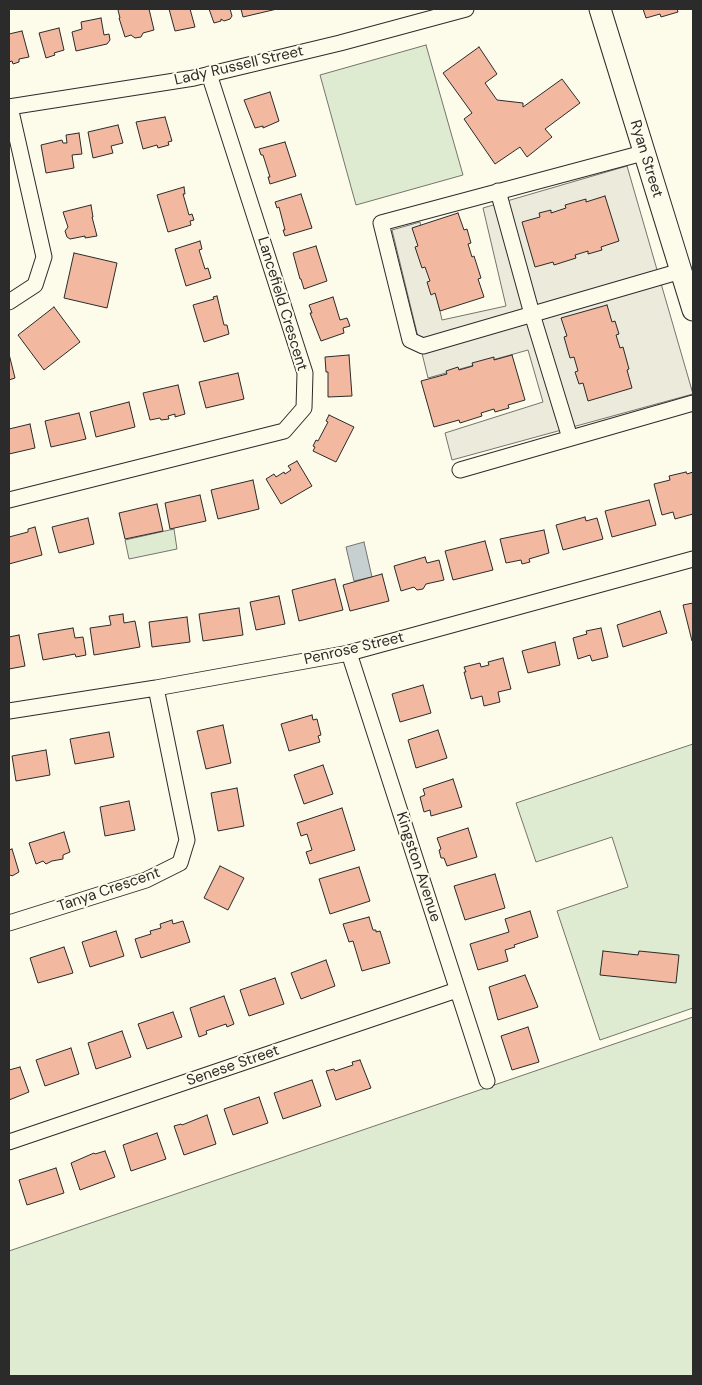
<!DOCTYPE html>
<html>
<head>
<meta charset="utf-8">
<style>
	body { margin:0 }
	#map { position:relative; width:702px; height:1385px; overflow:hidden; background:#fdfbea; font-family:"DM Sans",sans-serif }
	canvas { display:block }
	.frame { position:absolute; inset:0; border:10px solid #2b2b2b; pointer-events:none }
</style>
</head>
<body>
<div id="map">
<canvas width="702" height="1385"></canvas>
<div class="frame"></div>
</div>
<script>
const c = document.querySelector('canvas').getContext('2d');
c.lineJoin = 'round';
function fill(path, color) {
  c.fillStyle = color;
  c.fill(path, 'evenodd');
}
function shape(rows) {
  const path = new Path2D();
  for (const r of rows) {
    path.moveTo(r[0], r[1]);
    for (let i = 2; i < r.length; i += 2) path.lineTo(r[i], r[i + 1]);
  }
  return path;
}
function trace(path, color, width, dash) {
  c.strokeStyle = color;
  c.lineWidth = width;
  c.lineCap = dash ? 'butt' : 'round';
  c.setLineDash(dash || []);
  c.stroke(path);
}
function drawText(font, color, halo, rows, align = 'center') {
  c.font = font + ' "DM Sans",sans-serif';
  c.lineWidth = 4;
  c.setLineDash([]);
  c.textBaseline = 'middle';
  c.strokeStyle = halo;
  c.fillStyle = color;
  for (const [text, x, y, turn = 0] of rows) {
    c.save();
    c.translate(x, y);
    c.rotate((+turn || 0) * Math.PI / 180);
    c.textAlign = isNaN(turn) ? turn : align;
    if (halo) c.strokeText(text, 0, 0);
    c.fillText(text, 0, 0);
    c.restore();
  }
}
const green = shape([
	[426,45,463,175,356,205,320,75,426,45],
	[174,529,177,549,129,559,125,540,174,529],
	[693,744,693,1008,600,1040,557,911,628,887,612,837,536,862,516,803,693,744],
	[693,1017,693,1376,9,1376,9,1251,693,1017]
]);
const parking = shape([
	[627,166,693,394,452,460,445,433,543,402,528,350,428,378,392,230,420,222,442,320,506,306,483,208,627,166]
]);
const water = shape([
	[364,542,372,577,354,581,346,547,364,542]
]);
const building = shape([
	[119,9,149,9,154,30,143,33,141,37,135,38,131,35,125,37,119,18,120,18,118,10,119,9],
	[169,9,190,9,195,27,175,31,169,9],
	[209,9,230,9,232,16,230,19,224,21,221,19,221,21,214,23,209,9],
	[241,9,277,9,243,17,241,9],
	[643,9,677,9,678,12,661,17,660,14,646,18,643,9],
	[101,18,104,35,109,34,110,40,107,44,76,51,72,32,82,29,81,22,101,18],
	[59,28,64,50,54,53,55,55,46,58,39,33,59,28],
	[22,31,29,57,19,59,19,62,13,64,12,61,9,62,9,34,22,31],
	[479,47,497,74,485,83,497,100,523,103,523,107,562,79,580,103,545,129,552,137,527,157,520,147,495,164,464,119,472,113,443,73,479,47],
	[270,92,279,121,263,128,263,126,255,128,244,100,270,92],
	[165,117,172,141,168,142,169,145,158,148,157,145,143,149,136,122,165,117],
	[118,125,123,143,111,146,113,153,93,158,88,132,118,125],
	[79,133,82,154,72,155,74,168,46,173,41,145,62,140,63,143,67,143,66,135,79,133],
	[285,142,296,176,270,184,268,177,270,177,263,155,261,155,259,149,285,142],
	[184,187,185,194,183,194,189,215,192,214,194,220,190,221,191,225,168,232,157,195,184,187],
	[301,194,312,228,285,236,283,230,285,230,279,207,277,208,275,202,301,194],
	[605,196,619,241,601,247,602,250,588,254,588,251,575,255,576,258,554,265,553,262,535,267,522,222,540,217,539,213,551,210,551,213,566,208,565,205,586,199,586,202,605,196],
	[91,205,93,217,92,217,97,236,85,238,85,236,70,239,67,237,65,231,68,227,63,212,91,205],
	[458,213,464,230,467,229,471,243,468,244,472,257,474,256,481,278,478,279,484,297,440,311,435,293,431,295,427,282,430,281,425,267,422,268,415,247,418,246,412,228,458,213],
	[200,241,202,249,199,250,205,269,208,268,211,278,186,286,175,249,200,241],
	[316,246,327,281,304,289,301,279,300,279,293,253,316,246],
	[74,253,117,263,107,308,64,298,74,253],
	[217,296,224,325,227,325,229,334,204,342,193,305,214,299,213,297,217,296],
	[333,297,340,320,347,318,350,326,343,328,344,333,321,341,310,313,312,313,309,305,333,297],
	[607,305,612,322,615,321,619,334,616,335,620,348,623,347,629,369,627,370,632,388,588,401,583,383,579,384,575,372,578,371,574,357,570,358,564,337,567,336,561,318,607,305],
	[54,307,80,342,44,370,18,335,54,307],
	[9,354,15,378,9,380,9,354],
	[349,355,352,396,328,397,328,372,326,372,325,357,349,355],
	[512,355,525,400,508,405,509,408,495,412,494,409,481,413,482,416,460,423,459,420,434,427,421,381,447,374,446,371,458,367,459,370,473,366,472,363,494,357,494,360,512,355],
	[238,373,244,399,206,408,199,382,238,373],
	[178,385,185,414,175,417,175,414,168,416,169,419,161,420,160,418,150,420,143,393,178,385],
	[129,402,135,427,96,437,90,412,129,402],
	[79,413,86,439,51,447,45,421,79,413],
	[329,415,354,427,336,462,313,451,315,447,313,446,316,440,318,441,328,422,326,421,329,415],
	[30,424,35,448,9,454,9,429,30,424],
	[297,461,312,486,281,504,266,479,274,474,276,477,284,472,285,474,291,470,288,466,297,461],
	[686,472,687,474,693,472,693,514,675,519,673,512,662,515,654,484,670,480,669,476,686,472],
	[253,480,259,509,218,519,211,490,253,480],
	[200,495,206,521,170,529,165,503,200,495],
	[649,500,656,525,612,537,605,511,649,500],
	[157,504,163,531,125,539,119,513,157,504],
	[585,517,586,521,597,518,603,539,563,550,556,525,585,517],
	[88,518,94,544,59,553,52,527,88,518],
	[35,527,42,555,9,564,9,537,28,532,28,529,35,527],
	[544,530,549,553,529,559,530,562,522,564,521,560,506,563,500,539,544,530],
	[485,541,493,570,453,580,445,551,485,541],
	[425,557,427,563,439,560,444,580,426,584,423,589,417,590,414,587,401,591,394,566,425,557],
	[382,574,389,601,350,611,343,585,382,574],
	[335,579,343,610,299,621,292,590,335,579],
	[279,596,285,624,256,630,250,602,279,596],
	[693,603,693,641,692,641,683,605,693,603],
	[239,608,243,635,203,641,199,614,239,608],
	[660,611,667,633,623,647,617,625,660,611],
	[123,614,124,623,135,621,140,647,94,655,90,628,111,625,109,616,123,614],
	[187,617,190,642,152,647,149,622,187,617],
	[73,628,75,638,83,637,86,655,76,657,75,654,43,660,38,634,73,628],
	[601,628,608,657,592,661,590,655,578,659,573,638,587,634,586,631,601,628],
	[19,635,25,666,9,669,9,637,19,635],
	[555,642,560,665,528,673,522,651,555,642],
	[503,658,511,689,498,692,500,702,484,706,482,696,471,699,464,672,466,672,464,667,480,663,481,667,489,665,488,662,503,658],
	[423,685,431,713,400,722,392,694,423,685],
	[312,715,313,720,317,719,321,735,318,736,320,742,289,751,281,724,312,715],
	[223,725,231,763,206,769,197,731,223,725],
	[438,730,447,758,416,768,408,740,438,730],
	[109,732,114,757,75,764,70,739,109,732],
	[46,750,50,775,16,781,12,756,46,750],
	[323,765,333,794,304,804,294,775,323,765],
	[453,779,462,807,431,816,430,810,424,812,420,797,425,795,423,789,453,779],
	[237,788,244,826,218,831,211,793,237,788],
	[129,801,135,830,105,836,100,807,129,801],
	[342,808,355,850,310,864,306,852,312,850,307,834,301,836,297,823,342,808],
	[468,828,477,857,447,866,444,858,441,858,439,850,441,849,437,838,468,828],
	[64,832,70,852,63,855,63,859,52,861,46,864,43,861,36,864,29,843,64,832],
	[12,849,19,872,12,876,11,875,9,876,9,850,12,849],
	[220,866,244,878,228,910,204,898,220,866],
	[359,867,370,901,330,914,319,879,359,867],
	[495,874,505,908,465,920,454,886,495,874],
	[530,911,538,937,514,945,515,947,505,950,508,961,478,970,470,944,509,932,505,919,530,911],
	[369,917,373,930,376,930,376,932,380,931,390,963,362,971,353,941,349,942,343,924,369,917],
	[172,920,173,924,183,921,190,942,141,958,135,939,151,934,150,931,161,928,160,924,172,920],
	[116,931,124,956,90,967,82,942,116,931],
	[64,947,73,973,38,983,30,958,64,947],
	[603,951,638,955,639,951,679,955,676,983,600,975,603,951],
	[326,960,335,986,301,999,291,973,326,960],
	[525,975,538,1007,498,1020,489,987,525,975],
	[275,978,284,1004,249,1016,240,990,275,978],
	[224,996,234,1024,227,1027,226,1024,206,1031,207,1034,199,1037,190,1008,224,996],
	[173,1012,182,1037,147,1049,138,1024,173,1012],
	[528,1027,539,1062,512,1070,501,1036,528,1027],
	[122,1031,131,1057,96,1069,88,1043,122,1031],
	[71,1048,79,1074,45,1086,36,1060,71,1048],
	[360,1060,371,1088,336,1100,326,1071,334,1069,335,1071,353,1065,352,1062,360,1060],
	[20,1067,29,1092,9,1100,9,1070,20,1067],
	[312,1080,321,1106,283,1119,274,1093,312,1080],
	[259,1097,268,1123,233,1135,224,1109,259,1097],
	[207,1115,216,1144,184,1155,174,1126,181,1124,182,1125,207,1115],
	[157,1133,166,1159,131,1171,123,1145,157,1133],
	[105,1151,115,1177,80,1190,71,1163,94,1153,95,1154,105,1151],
	[56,1168,64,1193,27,1205,19,1180,56,1168]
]);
const street = shape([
	[9,107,194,78,340,43,466,9],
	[643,153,381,223,410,340,423,346,681,271],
	[498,191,532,314,570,438],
	[9,302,35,285,44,257,10,107],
	[460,470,693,403],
	[9,500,284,431,304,408,305,373,209,74],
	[349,653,487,1081],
	[9,711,156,688,349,653,693,559],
	[9,923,146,880,180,863,187,840,156,688],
	[9,1142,457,990]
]);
const secondary = shape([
	[600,9,693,310]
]);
const streetNames = [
	["Lady Russell Street",239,66,-13],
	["Ryan Street",646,159,73],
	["Lancefield Crescent",282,304,73],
	["Penrose Street",354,649,-13],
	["Kingston Avenue",418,867,72],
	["Tanya Crescent",109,890,-19],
	["Senese Street",233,1066,-19]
];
fill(green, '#deebd1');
trace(green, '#74746e', 1);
fill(parking, '#eceadb');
trace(parking, '#74746e', 1);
fill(water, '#c7d0d0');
trace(water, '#74746e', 1);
fill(building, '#f2b8a0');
trace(building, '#2b2b2b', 1);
trace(street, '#2b2b2b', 17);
trace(secondary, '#2b2b2b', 23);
trace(street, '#fdfbea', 15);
trace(secondary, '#fdfbea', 21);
drawText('15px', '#2b2b2b', '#fdfbea', streetNames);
</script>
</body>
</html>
